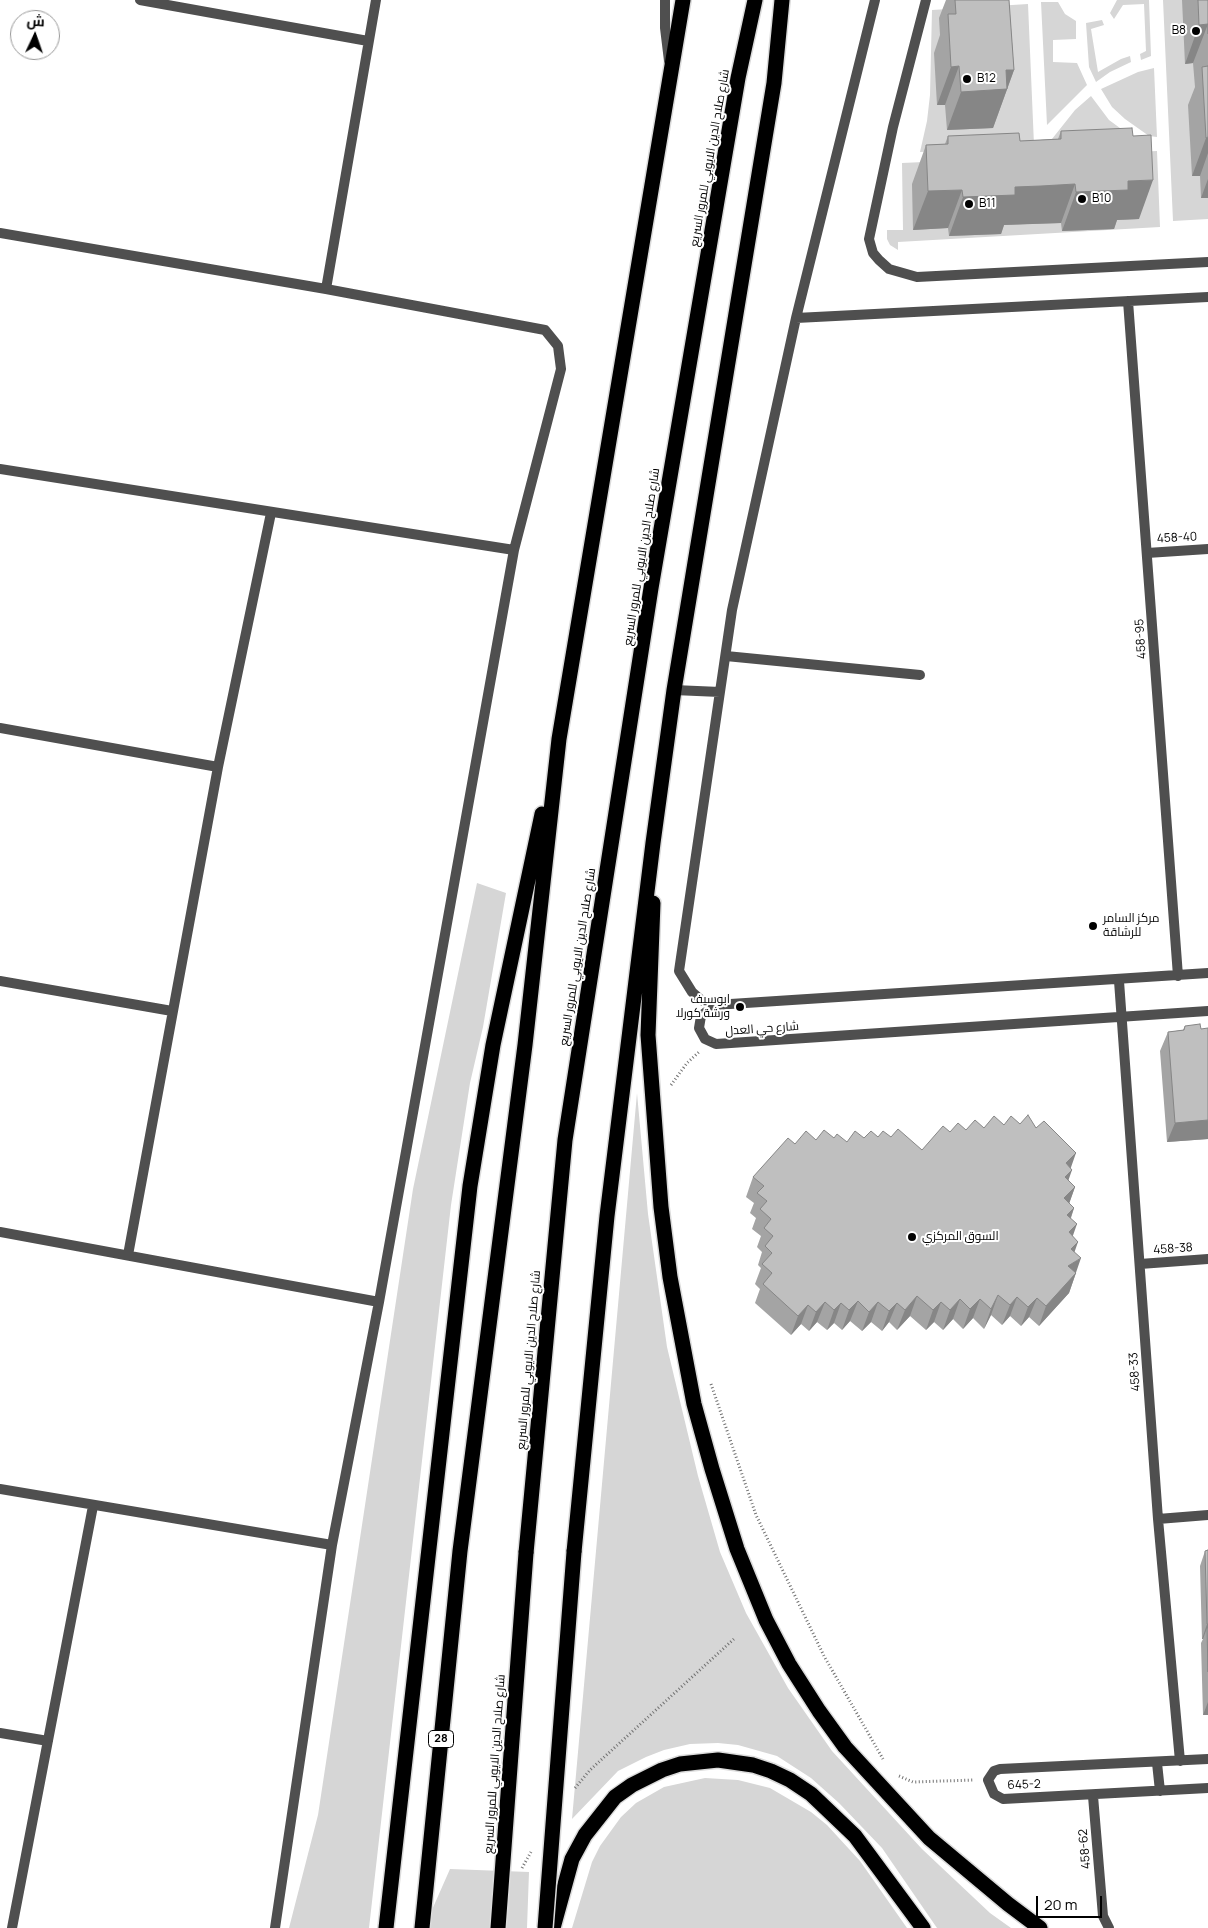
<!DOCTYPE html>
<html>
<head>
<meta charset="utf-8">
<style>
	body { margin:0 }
	#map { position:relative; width:1208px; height:1928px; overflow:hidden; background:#fff; font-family:Manrope,Cairo,sans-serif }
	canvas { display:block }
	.north { position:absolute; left:10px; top:10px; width:50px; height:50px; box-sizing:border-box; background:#fff; border:1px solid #999; border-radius:50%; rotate:3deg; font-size:14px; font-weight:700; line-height:20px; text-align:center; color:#000 }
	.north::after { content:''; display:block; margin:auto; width:18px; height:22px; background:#000; clip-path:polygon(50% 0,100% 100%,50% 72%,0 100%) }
	.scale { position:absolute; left:1036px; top:1896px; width:66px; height:22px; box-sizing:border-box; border:2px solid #000; border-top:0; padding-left:6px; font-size:15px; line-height:18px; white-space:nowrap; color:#000; -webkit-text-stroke:4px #fff; paint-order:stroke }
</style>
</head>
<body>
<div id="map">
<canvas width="1208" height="1928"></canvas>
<div class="north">ش</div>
<div class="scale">20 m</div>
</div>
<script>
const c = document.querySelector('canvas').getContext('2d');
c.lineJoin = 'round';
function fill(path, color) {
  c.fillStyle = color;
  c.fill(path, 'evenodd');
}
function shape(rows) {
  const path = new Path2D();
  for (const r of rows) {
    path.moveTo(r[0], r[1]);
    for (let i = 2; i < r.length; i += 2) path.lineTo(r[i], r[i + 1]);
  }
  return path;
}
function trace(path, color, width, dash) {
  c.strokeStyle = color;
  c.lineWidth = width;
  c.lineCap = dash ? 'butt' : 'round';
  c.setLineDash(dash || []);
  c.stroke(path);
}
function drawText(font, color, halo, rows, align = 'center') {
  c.font = font + ' Manrope,Cairo,sans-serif';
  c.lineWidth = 4;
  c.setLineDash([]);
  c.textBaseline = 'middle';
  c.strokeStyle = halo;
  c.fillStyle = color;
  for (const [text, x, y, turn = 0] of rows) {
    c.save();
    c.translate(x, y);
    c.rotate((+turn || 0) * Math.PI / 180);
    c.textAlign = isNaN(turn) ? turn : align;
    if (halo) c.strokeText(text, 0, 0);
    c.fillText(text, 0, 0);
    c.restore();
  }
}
const green = shape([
	[1117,0,1149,0,1151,56,1141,60,1140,54,1146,51,1144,4,1123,5,1114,19,1110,13],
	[1163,0,1208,0,1208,219,1173,221],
	[1041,2,1058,2,1065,14,1076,21,1076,39,1053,40,1053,62,1077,63,1087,85,1047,125],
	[1028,4,1034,145,920,152,927,121,930,95,932,10],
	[1102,20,1104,25,1091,29,1098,72,1121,59,1130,56,1131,62,1110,72,1096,82,1089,67,1086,23],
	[1154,68,1157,137,1149,136,1125,119,1112,107,1101,89,1138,72],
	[1091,96,1109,120,1135,139,1048,144,1075,110],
	[1157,151,1160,227,898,242,898,250,890,245,887,239,887,230,903,230,902,163],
	[477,883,506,893,483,1027,470,1083,451,1205,369,1928,289,1928,318,1815,413,1189],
	[637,1093,648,1214,667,1347,698,1476,720,1552,746,1613,788,1688,832,1751,922,1849,990,1913,1011,1928,937,1928,882,1848,839,1803,811,1778,777,1756,738,1745,718,1743,690,1744,664,1750,646,1757,618,1771,572,1819],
	[705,1778,738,1780,770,1788,811,1812,827,1825,860,1861,907,1928,572,1928,592,1862,600,1846,621,1817,636,1803,664,1787],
	[450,1869,529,1872,527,1928,424,1928]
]);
const path = shape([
	[671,1085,687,1063,699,1052],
	[711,1384,756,1515,824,1656,883,1759],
	[899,1776,913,1782,974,1780],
	[575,1788,590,1770,735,1638],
	[522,1868,531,1852]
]);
const service = shape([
	[726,656,920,675]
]);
const minor = shape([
	[140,0,368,41],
	[665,0,665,28,669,61],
	[926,0,893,127,869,239,873,253,879,260,889,269,917,277,1208,262],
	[0,233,326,289,545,330,558,346,561,369,514,550,379,1302,332,1545,275,1928],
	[326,289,376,0],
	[1128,301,1178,976],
	[796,318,1208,297],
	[0,469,514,550],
	[1147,553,1208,549],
	[674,690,720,692],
	[0,728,218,767],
	[1208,973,715,1005,701,1016,699,1028,705,1039,716,1044,1208,1011],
	[0,981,172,1011],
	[1119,981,1158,1519,1180,1761],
	[715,1005,701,1000,692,992,679,971,732,610,796,318,875,0],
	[0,1232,379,1302],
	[128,1255,218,767,271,513],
	[1140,1264,1208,1259],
	[0,1489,332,1545],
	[1158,1519,1208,1515],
	[0,1733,48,1741],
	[1208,1759,1000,1769,994,1771,988,1780,994,1794,1003,1799,1208,1788],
	[1157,1763,1160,1791],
	[1093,1796,1103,1916,1109,1928],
	[12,1928,93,1506]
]);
const motorway = shape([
	[653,903,648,1035,661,1207,670,1277,694,1404,712,1469,737,1549,766,1620,789,1664,819,1711,845,1747,929,1838,1008,1904,1040,1928],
	[574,1552,607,1216,653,843,674,690,774,83,782,0],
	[526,1553,565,1140,651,588,738,78,755,0],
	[386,1928,470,1186,493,1045,542,814],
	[422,1928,460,1551,525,1045,559,739,683,0],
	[553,1928,572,1859,585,1835,615,1797,632,1785,662,1770,680,1764,718,1760,753,1765,771,1771,790,1780,811,1794,855,1836,923,1928]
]);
const motorwayBridge = shape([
	[498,1928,526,1553],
	[545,1928,574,1552]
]);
const wall = shape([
	[946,0,1009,0,1014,70,993,128,947,130,945,105,937,105,934,53,940,35,939,18],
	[1182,0,1208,0,1208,198,1201,198,1200,176,1192,176,1188,105,1195,87,1193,63,1185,64],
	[1061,131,1139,219,1117,220,1114,229,1062,231,1061,223,1027,224,1004,225,1001,234,949,236,948,228,913,230,912,184,926,145,945,144,948,136,1020,141,1058,139],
	[1185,1026,1201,1029,1208,1139,1167,1142,1160,1051,1168,1032,1183,1030],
	[1020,1124,1036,1128,1070,1168,1068,1181,1075,1187,1069,1203,1074,1208,1071,1218,1076,1273,1069,1293,1039,1326,1029,1317,1021,1326,1010,1316,1002,1325,991,1315,984,1329,973,1318,963,1329,953,1319,943,1330,934,1322,926,1330,910,1316,897,1330,889,1322,882,1331,871,1322,862,1331,850,1321,842,1330,834,1323,827,1330,817,1322,809,1331,801,1324,791,1335,755,1303,760,1289,755,1284,761,1268,758,1265,762,1252,757,1247,761,1236,752,1229,756,1218,750,1213,754,1203,746,1197,753,1177,795,1144,816,1140,834,1138,847,1142,864,1138,891,1137,922,1150,950,1132,984,1128,1004,1125],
	[1208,1550,1208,1715,1203,1715,1201,1643,1203,1639,1202,1639,1200,1566,1205,1551]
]);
const shadedWall = shape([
	[1208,24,1193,63,1185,64,1199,25],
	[959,66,945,105,937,105,951,67],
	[1006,70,1014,70,993,128,947,130,961,92],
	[1208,137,1208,153,1200,176,1192,176,1206,138],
	[1208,179,1208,198,1201,198],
	[1153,180,1139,219,1117,220,1114,229,1062,231,1076,192,1128,181],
	[1075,184,1061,223,1004,225,1001,234,949,236,963,197,1015,187],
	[962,190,948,228,913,230,928,191],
	[1208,1120,1208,1139,1167,1142,1175,1123],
	[1076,1153,1069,1173,1066,1163],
	[1072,1170,1065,1190,1065,1177],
	[1075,1187,1068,1207,1064,1198],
	[1074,1208,1067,1228,1067,1215],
	[1077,1224,1070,1244,1069,1232],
	[1078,1242,1071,1262,1071,1249],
	[1081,1258,1069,1293,1039,1326,1046,1306,1068,1266],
	[998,1295,991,1315,984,1329,991,1309],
	[917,1296,910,1316,897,1330,905,1310],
	[1017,1297,1010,1316,1002,1325,1010,1305],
	[1037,1298,1029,1317,1021,1326,1028,1307],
	[960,1299,953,1319,943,1330,950,1310],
	[980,1299,973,1318,963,1329,970,1309],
	[858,1301,850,1321,842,1330,849,1310],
	[825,1302,817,1322,809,1331,816,1312],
	[878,1302,871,1322,862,1331,869,1312],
	[941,1302,934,1322,926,1330,933,1310],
	[841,1303,834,1323,827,1330,834,1310],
	[897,1303,889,1322,882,1331,889,1311],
	[808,1305,801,1324,791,1335,798,1316],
	[1207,1624,1208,1624,1208,1638,1207,1628,1203,1639,1202,1639],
	[1208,1702,1208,1715,1203,1715]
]);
const building = shape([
	[955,0,1009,0,1014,70,1006,70,1007,89,961,92,959,66,951,67,948,14,956,14,955,0],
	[1198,0,1208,0,1208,34,1208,24,1199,25,1198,0],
	[1208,66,1208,137,1206,138,1202,67,1208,66],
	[1132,128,1133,136,1151,135,1153,180,1128,181,1128,190,1076,192,1075,184,1041,186,1015,187,1015,195,963,197,962,190,928,191,926,145,948,144,948,136,1019,133,1020,141,1061,139,1061,131,1132,128],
	[1200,1024,1201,1029,1208,1028,1208,1120,1175,1123,1168,1032,1184,1030,1185,1026,1200,1024],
	[1028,1115,1036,1128,1044,1121,1076,1153,1066,1163,1072,1170,1065,1177,1075,1187,1064,1198,1074,1208,1067,1215,1077,1224,1069,1232,1078,1242,1071,1249,1081,1258,1068,1266,1076,1273,1046,1306,1037,1298,1028,1307,1017,1297,1010,1305,998,1295,991,1309,980,1299,970,1309,960,1299,950,1310,941,1302,933,1310,917,1296,905,1310,897,1303,889,1311,878,1302,869,1312,858,1301,849,1310,841,1303,834,1310,825,1302,816,1312,808,1305,798,1316,763,1284,772,1273,762,1264,772,1253,765,1246,773,1236,764,1228,771,1219,760,1209,767,1201,757,1193,764,1186,753,1177,788,1138,795,1144,806,1131,816,1140,824,1130,834,1138,837,1134,847,1142,855,1131,864,1138,871,1131,878,1137,883,1131,891,1137,898,1129,922,1150,943,1126,950,1132,958,1123,966,1130,975,1120,984,1128,994,1116,1004,1125,1011,1116,1020,1124,1028,1115],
	[1208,1550,1208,1624,1207,1624,1205,1551,1208,1550],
	[1207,1628,1208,1628,1208,1672,1207,1628]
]);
const markers = [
	[1196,31,5,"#000"],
	[967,79,5,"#000"],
	[1082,199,5,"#000"],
	[969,204,5,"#000"],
	[1093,926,5,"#000"],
	[740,1007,5,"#000"],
	[912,1237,5,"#000"]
];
const shields = [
	[441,1739,25]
];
const shieldNames = [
	["28",441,1739]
];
const poiNames = [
	["B8",1186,31,"right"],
	["B12",977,79],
	["B10",1092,199],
	["B11",979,204],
	["مركز السامر",1103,919],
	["للرشاقة",1103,933],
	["ابوسيف",730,1000,"right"],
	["ورشة كورلا",730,1014,"right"],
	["السوق المركزي",922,1237]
];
const streetNames = [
	["شارع صلاح الدين الايوبي للمرور السريع",710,158,-80],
	["458-40",1177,538,-3],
	["شارع صلاح الدين الايوبي للمرور السريع",642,557,-81],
	["458-95",1141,639,-94],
	["شارع صلاح الدين الايوبي للمرور السريع",578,957,-81],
	["شارع حي العدل",762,1029,-4],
	["458-38",1173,1249,-4],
	["شارع صلاح الدين الايوبي للمرور السريع",529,1360,-85],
	["458-33",1135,1372,-94],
	["شارع صلاح الدين الايوبي للمرور السريع",495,1764,-86],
	["645-2",1024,1785,-2],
	["458-62",1085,1849,-95]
];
fill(green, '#d6d6d6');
trace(motorway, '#dbdbdb', 18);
trace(path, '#717171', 3, [1, 2.5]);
trace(service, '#4f4f4f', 10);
trace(minor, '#4f4f4f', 10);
trace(motorway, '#000', 15);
trace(motorwayBridge, '#dbdbdb', 18, []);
trace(motorwayBridge, '#000', 15);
fill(wall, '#a4a4a4');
fill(shadedWall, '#868686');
fill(building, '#bfbfbf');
trace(building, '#868686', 1);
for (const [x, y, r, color] of markers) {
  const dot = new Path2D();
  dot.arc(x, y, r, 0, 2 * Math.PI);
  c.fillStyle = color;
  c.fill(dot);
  trace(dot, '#fff', 2);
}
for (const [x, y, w] of shields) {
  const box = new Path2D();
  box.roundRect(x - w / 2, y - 8.5, w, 17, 4);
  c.fillStyle = '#fff';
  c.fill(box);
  trace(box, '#000', 1);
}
drawText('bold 11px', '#000', null, shieldNames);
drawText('12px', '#000', '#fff', poiNames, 'left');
drawText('12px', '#000', '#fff', streetNames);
</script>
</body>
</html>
